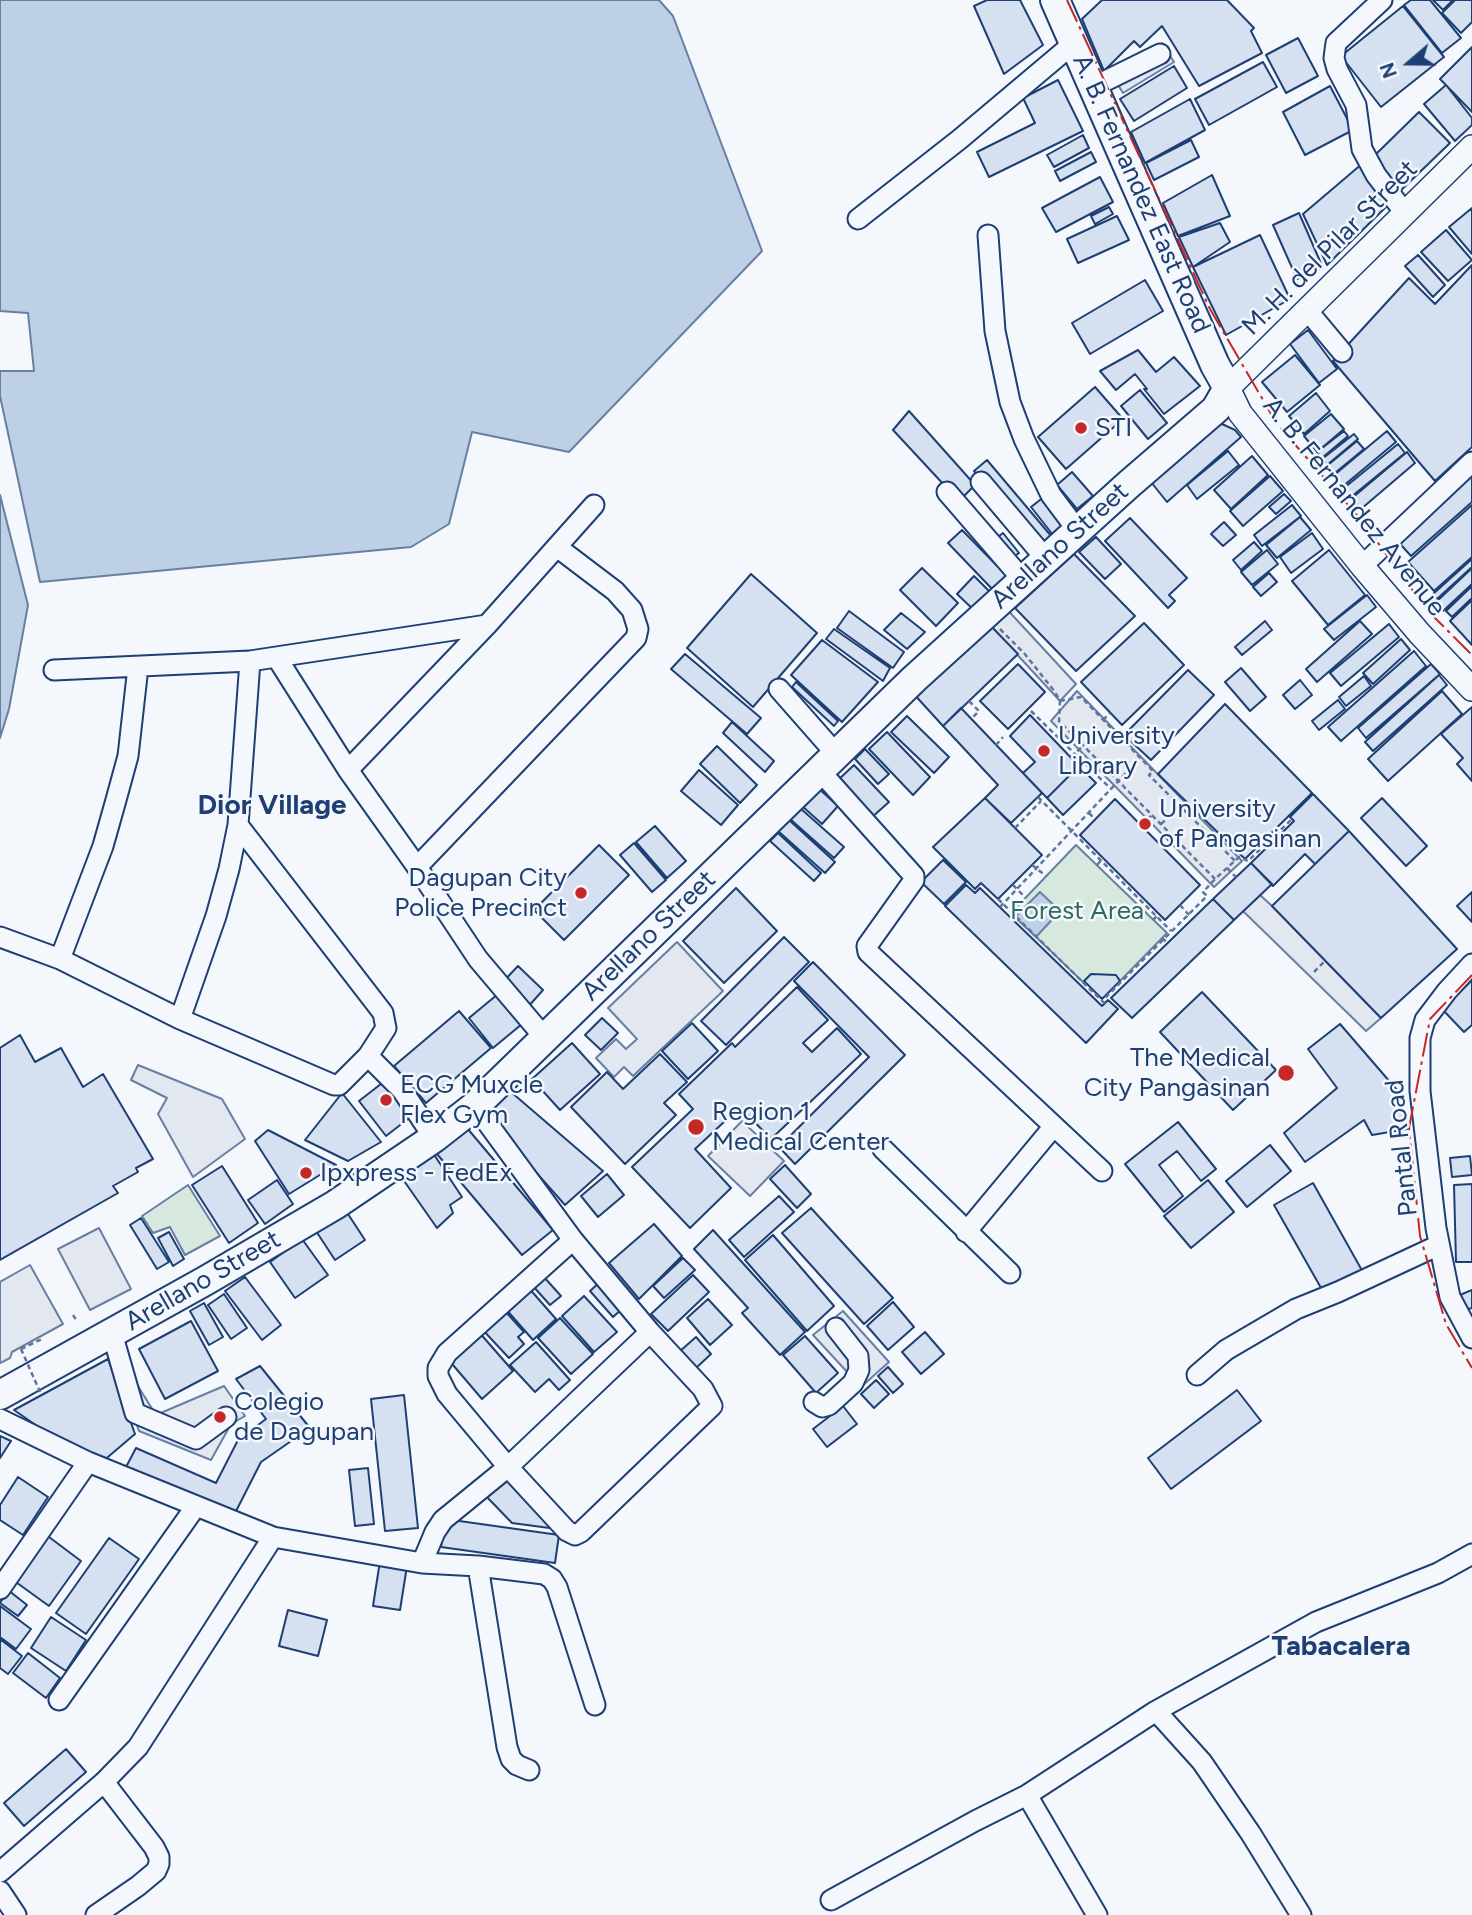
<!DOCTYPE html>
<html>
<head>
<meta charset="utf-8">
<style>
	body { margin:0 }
	#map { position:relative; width:1472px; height:1915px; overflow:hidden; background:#f4f7fb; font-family:Figtree,sans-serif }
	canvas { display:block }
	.north { position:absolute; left:1374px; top:28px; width:70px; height:70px; -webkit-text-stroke:5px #f4f7fb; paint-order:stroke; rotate:250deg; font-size:19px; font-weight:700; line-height:28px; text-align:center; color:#1d3f73 }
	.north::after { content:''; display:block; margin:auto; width:24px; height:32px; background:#1d3f73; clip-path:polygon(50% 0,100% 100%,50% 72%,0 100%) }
</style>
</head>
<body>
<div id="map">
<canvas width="1472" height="1915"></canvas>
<div class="north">N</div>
</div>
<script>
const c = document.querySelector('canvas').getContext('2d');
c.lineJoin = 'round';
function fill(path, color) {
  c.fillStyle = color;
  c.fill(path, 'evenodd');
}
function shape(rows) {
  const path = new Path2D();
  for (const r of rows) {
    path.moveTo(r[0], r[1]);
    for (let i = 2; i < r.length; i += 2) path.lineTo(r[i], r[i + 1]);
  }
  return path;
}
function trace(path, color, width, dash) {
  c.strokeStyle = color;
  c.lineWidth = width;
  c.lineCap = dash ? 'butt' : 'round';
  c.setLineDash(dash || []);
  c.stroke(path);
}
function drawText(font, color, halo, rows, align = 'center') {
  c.font = font + ' Figtree,sans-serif';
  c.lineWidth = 5;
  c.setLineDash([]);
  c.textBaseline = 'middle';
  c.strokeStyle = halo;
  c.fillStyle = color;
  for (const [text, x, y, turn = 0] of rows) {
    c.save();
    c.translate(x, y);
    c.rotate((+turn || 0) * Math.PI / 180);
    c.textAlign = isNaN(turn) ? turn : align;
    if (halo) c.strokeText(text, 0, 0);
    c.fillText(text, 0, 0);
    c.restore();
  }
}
const green = shape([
	[1076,845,1167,933,1120,981,1115,975,1091,975,1084,983,1011,913,1076,845],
	[188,1185,220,1236,185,1255,170,1227,153,1233,142,1216,188,1185]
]);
const parking = shape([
	[1162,43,1174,62,1123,93,1112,75,1162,43],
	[1003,605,1076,684,1060,701,987,622,1003,605],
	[1077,691,1242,861,1214,887,1051,721,1077,691],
	[1260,895,1272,906,1381,1018,1366,1031,1243,911,1260,895],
	[677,942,723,991,633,1076,624,1067,614,1077,596,1058,616,1039,626,1049,637,1039,608,1008,677,942],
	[138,1065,222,1099,245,1139,193,1177,158,1114,167,1098,131,1080,138,1065],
	[742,1121,784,1161,750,1196,708,1156,742,1121],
	[99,1228,131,1289,90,1310,58,1249,99,1228],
	[30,1265,63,1324,12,1352,10,1358,0,1363,0,1282,30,1265],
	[843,1311,889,1362,861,1387,813,1335,843,1311],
	[131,1375,156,1415,224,1386,245,1416,231,1424,211,1460,139,1431,121,1381,131,1375]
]);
const water = shape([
	[0,0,659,0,673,16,762,251,569,452,472,432,449,524,411,547,40,582,0,396,0,371,34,371,28,313,0,311,0,0],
	[0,495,28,605,9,709,0,738,0,495],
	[1040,892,1060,911,1036,937,1015,917,1040,892]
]);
const building = shape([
	[987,0,1020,0,1043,45,1004,74,974,6,987,0],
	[1102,0,1227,0,1254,28,1251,31,1262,53,1199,86,1162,26,1140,47,1134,41,1104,71,1082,19,1102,0],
	[1411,0,1430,0,1461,38,1442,53,1404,5,1411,0],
	[1433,0,1453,0,1443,10,1433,0],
	[1455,0,1472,0,1472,22,1461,33,1442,13,1455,0],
	[1403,6,1444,57,1381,107,1341,56,1403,6],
	[1298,38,1318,76,1286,93,1266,55,1298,38],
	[1472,47,1472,112,1440,79,1472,47],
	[1263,62,1277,87,1209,125,1195,99,1263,62],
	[1174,66,1187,88,1134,121,1120,99,1174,66],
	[1058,80,1083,131,989,177,977,152,1035,123,1023,98,1058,80],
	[1446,85,1472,118,1472,125,1455,141,1424,104,1446,85],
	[1330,86,1353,130,1305,155,1283,112,1330,86],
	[1190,99,1205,130,1145,163,1131,132,1190,99],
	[1419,112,1450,143,1395,196,1372,158,1419,112],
	[1083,135,1089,148,1054,167,1047,155,1083,135],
	[1191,140,1199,157,1154,180,1146,163,1191,140],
	[1091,152,1096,162,1060,181,1055,171,1091,152],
	[1363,163,1390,203,1327,265,1303,214,1363,163],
	[1212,175,1230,216,1178,236,1163,203,1212,175],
	[1100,177,1113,202,1056,232,1042,208,1100,177],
	[1109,207,1113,214,1095,224,1091,216,1109,207],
	[1472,208,1472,254,1449,227,1472,208],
	[1299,213,1323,268,1297,279,1273,225,1299,213],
	[1117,216,1129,240,1078,263,1067,239,1117,216],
	[1220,223,1230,242,1193,267,1179,237,1220,223],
	[1446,230,1472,260,1448,281,1421,252,1446,230],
	[1260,235,1290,299,1226,335,1193,267,1260,235],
	[1418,255,1445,285,1433,297,1405,266,1418,255],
	[1472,265,1472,447,1435,481,1333,361,1409,278,1435,304,1472,265],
	[1145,280,1163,311,1090,354,1072,323,1145,280],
	[1308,330,1337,369,1319,383,1290,344,1308,330],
	[1138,350,1156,372,1174,357,1200,386,1164,414,1144,389,1147,389,1135,374,1116,390,1100,371,1138,350],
	[1295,355,1320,385,1287,412,1262,382,1295,355],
	[1095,387,1123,419,1066,469,1038,437,1095,387],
	[1140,390,1167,423,1148,439,1121,406,1140,390],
	[1316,393,1330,411,1304,434,1289,416,1316,393],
	[909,411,975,485,959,501,893,430,909,411],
	[1331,414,1344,429,1317,452,1304,436,1331,414],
	[1222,424,1235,430,1241,437,1167,502,1147,477,1214,426,1222,424],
	[1344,431,1348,436,1322,458,1317,452,1344,431],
	[1387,431,1396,442,1342,487,1333,476,1387,431],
	[1354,434,1358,439,1327,465,1322,459,1354,434],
	[1357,441,1364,449,1335,473,1328,465,1357,441],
	[1398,444,1405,453,1351,497,1344,488,1398,444],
	[1228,451,1239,465,1197,499,1187,485,1228,451],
	[1407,452,1415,463,1361,509,1352,498,1407,452],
	[1252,456,1268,475,1231,509,1214,490,1252,456],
	[987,460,1052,537,1039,548,974,471,987,460],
	[1472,468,1472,502,1411,556,1394,537,1472,468],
	[1072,472,1093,496,1077,509,1057,485,1072,472],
	[1270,476,1283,491,1243,526,1230,511,1270,476],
	[1284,494,1291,501,1276,514,1269,507,1284,494],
	[1045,496,1067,524,1053,535,1031,507,1045,496],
	[1292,505,1301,516,1262,546,1254,535,1292,505],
	[1472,505,1472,557,1434,591,1408,562,1472,505],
	[1300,517,1311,530,1277,558,1266,545,1300,517],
	[1130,518,1187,578,1169,595,1175,601,1168,608,1105,541,1130,518],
	[1224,522,1236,535,1223,546,1211,534,1224,522],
	[962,530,1009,578,995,592,948,543,962,530],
	[1003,533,1019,553,1009,560,994,540,1003,533],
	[1312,533,1323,549,1291,573,1280,557,1312,533],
	[1096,537,1121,564,1105,579,1079,552,1096,537],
	[1254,542,1262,551,1241,570,1233,560,1254,542],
	[1267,550,1278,564,1252,585,1241,572,1267,550],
	[1329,550,1365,595,1328,625,1292,581,1329,550],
	[1074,554,1135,616,1076,671,1015,608,1074,554],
	[1472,559,1472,567,1437,599,1433,594,1472,559],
	[922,568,958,603,936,626,900,590,922,568],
	[1472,568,1472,584,1443,611,1435,603,1472,568],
	[1269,573,1277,582,1261,596,1253,587,1269,573],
	[751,574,817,633,753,707,687,648,751,574],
	[974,576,994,596,977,613,957,594,974,576],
	[1472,586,1472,598,1452,617,1446,611,1472,586],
	[1367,595,1376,607,1334,640,1324,629,1367,595],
	[1472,600,1472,645,1450,621,1472,600],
	[849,611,904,652,893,668,837,628,849,611],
	[901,613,925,632,907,649,884,630,901,613],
	[1265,621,1272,630,1242,655,1235,647,1265,621],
	[1360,621,1372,634,1317,682,1306,669,1360,621],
	[987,622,1018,654,943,726,912,692,987,622],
	[1144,623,1184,665,1122,725,1081,682,1144,623],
	[1389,624,1399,637,1341,686,1330,673,1389,624],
	[834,629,890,668,883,681,826,639,834,629],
	[1401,639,1410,650,1373,684,1363,673,1401,639],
	[822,640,878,682,842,722,791,675,822,640],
	[1414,651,1426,666,1341,741,1328,727,1414,651],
	[685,654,761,718,747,734,671,669,685,654],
	[1018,664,1045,692,1008,729,980,701,1018,664],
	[1431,664,1440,674,1366,738,1358,728,1431,664],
	[1241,668,1266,697,1250,711,1225,682,1241,668],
	[1188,670,1214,695,1151,760,1124,735,1188,670],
	[1439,675,1447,685,1373,751,1365,742,1439,675],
	[1364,676,1371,686,1346,706,1339,697,1364,676],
	[1300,680,1312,695,1295,709,1283,695,1300,680],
	[796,682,838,721,834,726,792,687,796,682],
	[1442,691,1462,714,1388,781,1368,759,1442,691],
	[1338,700,1345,709,1319,730,1312,721,1338,700],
	[1225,704,1312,793,1245,859,1158,774,1225,704],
	[1472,707,1472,781,1457,764,1463,758,1441,734,1472,707],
	[961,708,1042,793,1011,823,985,798,998,785,943,726,961,708],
	[1030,715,1079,766,1047,798,1023,773,1035,762,1010,736,1030,715],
	[907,716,949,757,934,773,891,732,907,716],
	[732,722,774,761,765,772,723,733,732,722],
	[887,732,930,777,913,795,869,749,887,732],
	[717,746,757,785,740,803,700,764,717,746],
	[865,749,889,774,878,784,855,759,865,749],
	[854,765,889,802,871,818,837,781,854,765],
	[1079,766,1096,783,1063,815,1047,798,1079,766],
	[699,770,738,805,721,825,681,791,699,770],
	[818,788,838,806,822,824,802,806,818,788],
	[1313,794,1349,831,1315,864,1305,854,1273,886,1251,863,1294,821,1290,817,1313,794],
	[985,798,1042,855,998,899,981,883,975,889,933,847,985,798],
	[1382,798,1427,846,1406,866,1361,818,1382,798],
	[1115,799,1200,885,1165,920,1080,835,1115,799],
	[800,808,844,847,834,858,790,819,800,808],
	[789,820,835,862,825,873,778,831,789,820],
	[655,826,686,861,667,878,636,842,655,826],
	[1349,831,1457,949,1381,1018,1272,906,1349,831],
	[778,833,821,873,814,881,770,841,778,833],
	[634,843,666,880,652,892,620,855,634,843],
	[599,845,629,875,564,940,534,910,599,845],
	[943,860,966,882,944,904,921,882,943,860],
	[1251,863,1272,884,1234,920,1213,899,1251,863],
	[966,885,975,893,980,888,1102,1006,1108,1000,1118,1009,1086,1043,945,906,966,885],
	[736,888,777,931,724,983,683,941,736,888],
	[1472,892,1472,922,1457,906,1472,892],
	[1213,899,1234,920,1132,1018,1111,998,1213,899],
	[784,937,809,962,726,1045,701,1021,784,937],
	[813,962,905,1055,795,1164,779,1147,869,1057,794,981,813,962],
	[518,966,543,990,527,1008,501,984,518,966],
	[1091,974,1116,975,1120,981,1102,999,1084,981,1091,974],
	[1472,980,1472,1025,1464,1032,1442,1009,1472,980],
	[797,987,828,1020,803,1043,812,1052,837,1028,861,1054,771,1139,740,1107,695,1149,731,1188,690,1228,632,1167,693,1109,679,1094,732,1043,735,1047,797,987],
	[1202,992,1276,1070,1233,1110,1160,1032,1202,992],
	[498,994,522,1024,493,1048,469,1018,498,994],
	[459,1011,491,1048,426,1103,394,1066,459,1011],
	[602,1018,618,1033,601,1050,585,1035,602,1018],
	[692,1023,718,1051,688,1079,662,1051,692,1023],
	[1340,1024,1397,1090,1407,1129,1372,1135,1364,1120,1305,1162,1284,1133,1337,1088,1308,1049,1340,1024],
	[20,1035,35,1062,61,1048,83,1087,103,1074,153,1159,136,1168,138,1172,113,1186,118,1193,0,1260,0,1048,20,1035],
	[572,1043,600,1074,560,1110,532,1079,572,1043],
	[660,1054,687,1082,664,1103,676,1115,625,1164,571,1107,607,1072,623,1089,660,1054],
	[386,1080,413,1115,386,1136,359,1101,386,1080],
	[511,1092,603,1171,565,1205,485,1115,511,1092],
	[342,1093,381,1142,348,1161,305,1140,342,1093],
	[1178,1122,1216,1169,1201,1181,1177,1151,1159,1165,1183,1196,1164,1212,1125,1164,1178,1122],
	[467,1128,553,1230,522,1255,437,1154,467,1128],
	[268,1130,336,1165,289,1194,255,1141,268,1130],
	[1270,1145,1291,1171,1247,1207,1226,1181,1270,1145],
	[431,1150,462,1197,450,1205,453,1213,437,1228,402,1178,431,1150],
	[1470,1156,1472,1175,1452,1177,1450,1158,1470,1156],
	[785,1165,811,1194,797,1208,770,1179,785,1165],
	[222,1166,258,1223,229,1243,192,1185,222,1166],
	[607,1174,624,1195,598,1217,581,1196,607,1174],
	[277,1180,293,1204,265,1224,248,1200,277,1180],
	[1208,1180,1234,1212,1191,1248,1164,1216,1208,1180],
	[1313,1183,1364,1274,1325,1295,1274,1205,1313,1183],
	[1472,1184,1472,1262,1456,1262,1454,1185,1472,1184],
	[779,1196,794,1212,744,1257,729,1240,779,1196],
	[811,1208,893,1298,864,1324,782,1233,811,1208],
	[346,1211,365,1240,335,1260,316,1231,346,1211],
	[141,1218,169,1262,157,1269,130,1225,141,1218],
	[654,1224,682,1256,639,1299,609,1263,654,1224],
	[713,1230,805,1332,780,1355,742,1313,748,1308,694,1249,713,1230],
	[169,1232,184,1259,173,1266,158,1238,169,1232],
	[773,1235,834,1306,807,1331,745,1260,773,1235],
	[302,1239,328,1275,295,1298,270,1262,302,1239],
	[683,1258,695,1270,664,1298,653,1286,683,1258],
	[693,1275,709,1292,668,1331,651,1314,693,1275],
	[543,1276,561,1296,550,1305,532,1285,543,1276],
	[245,1277,281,1325,262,1340,225,1291,245,1277],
	[600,1282,623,1308,613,1317,590,1291,600,1282],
	[527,1286,556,1319,533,1340,504,1307,527,1286],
	[1472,1290,1472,1308,1466,1310,1460,1295,1472,1290],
	[224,1294,247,1328,231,1339,208,1305,224,1294],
	[584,1296,617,1332,594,1352,562,1316,584,1296],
	[708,1299,732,1325,710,1345,687,1318,708,1299],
	[893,1302,914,1327,888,1350,867,1326,893,1302],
	[204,1303,223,1337,209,1345,190,1311,204,1303],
	[505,1311,524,1332,518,1337,524,1344,509,1358,481,1328,505,1311],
	[560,1318,593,1354,571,1374,538,1338,560,1318],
	[191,1321,218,1371,165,1399,139,1349,191,1321],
	[478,1331,513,1371,482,1399,447,1358,478,1331],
	[925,1332,944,1354,921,1374,902,1352,925,1332],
	[805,1336,838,1373,816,1393,783,1355,805,1336],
	[696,1337,711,1354,695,1369,679,1352,696,1337],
	[536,1342,570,1380,559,1390,549,1379,535,1392,510,1365,536,1342],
	[108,1359,135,1434,102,1462,50,1435,14,1410,108,1359],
	[260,1366,310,1428,261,1462,232,1519,125,1469,136,1448,216,1483,238,1440,266,1419,236,1379,260,1366],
	[888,1367,903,1384,893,1393,878,1376,888,1367],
	[876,1380,889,1394,874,1408,861,1394,876,1380],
	[1237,1390,1261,1421,1171,1489,1148,1458,1237,1390],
	[404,1395,418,1528,385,1531,371,1399,404,1395],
	[843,1406,857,1424,827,1447,813,1429,843,1406],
	[0,1436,11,1441,0,1458,0,1436],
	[368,1468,374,1524,355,1526,349,1470,368,1468],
	[507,1472,557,1529,512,1523,484,1494,507,1472],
	[18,1477,48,1497,23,1535,0,1520,0,1505,18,1477],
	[445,1519,559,1535,555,1563,441,1547,445,1519],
	[45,1534,81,1561,49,1606,13,1580,45,1534],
	[109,1538,139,1559,86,1634,56,1613,109,1538],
	[380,1561,407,1566,400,1610,373,1606,380,1561],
	[8,1590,27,1605,18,1616,0,1603,8,1590],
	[0,1606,31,1629,16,1649,0,1637,0,1606],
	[288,1610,327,1620,318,1656,279,1646,288,1610],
	[51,1617,86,1640,66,1671,31,1648,51,1617],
	[0,1639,22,1656,8,1674,0,1668,0,1639],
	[28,1653,60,1678,46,1698,13,1673,28,1653],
	[66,1749,86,1772,24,1826,4,1803,66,1749]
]);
const path = shape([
	[1000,629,1024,653,1055,692,1060,701,1059,721,1215,879],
	[969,701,979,711,971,719],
	[1060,701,1081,697,1153,771,1149,775,1235,861],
	[1031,711,1111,789],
	[1103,720,1110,713],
	[996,745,1003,737],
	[1071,757,1083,746],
	[1038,797,1171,931],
	[1089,813,1095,819],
	[1161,824,1186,801],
	[1141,825,1152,815],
	[1015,828,1041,801],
	[1163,847,1173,836],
	[1032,865,1046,876],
	[1097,865,1103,858],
	[1227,868,1236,877],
	[1013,885,1025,897],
	[998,899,1102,1001],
	[1180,905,1189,915],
	[1000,907,1139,759],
	[1153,920,1159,914],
	[1162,938,1168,943],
	[1314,972,1325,961],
	[1105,1003,1102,1001,1207,896,1203,892,1215,879,1239,857,1248,861,1292,819],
	[73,1315,77,1321],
	[21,1349,44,1338]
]);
const minor = shape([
	[1382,0,1336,43,1334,58,1337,69,1356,105,1362,149,1376,175,1405,213],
	[1093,87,1160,54],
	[858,219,960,139,1074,43],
	[988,235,995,331,1010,402,1024,439,1051,495,1078,531],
	[1307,310,1342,352],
	[981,482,1046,559],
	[947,492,1023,580],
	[1362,566,1472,462],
	[277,658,348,770,417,867,478,959,544,1037],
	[54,670,250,661,487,625],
	[779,689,837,755],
	[348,770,487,625,594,505],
	[820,771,914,876,914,880,867,946,868,952,1102,1171],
	[417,867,636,638,638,629,632,610,615,591,557,547],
	[0,937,60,959,180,1019,334,1085,339,1085,368,1056,386,1028,383,1013,238,825],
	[60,959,103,846,116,800,128,756,138,667],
	[1472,964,1447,991,1425,1020,1420,1038,1420,1091,1436,1228,1450,1297,1472,1338],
	[180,1019,216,916,229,869,238,825,250,661],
	[368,1056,402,1090,434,1138],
	[475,1106,573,1240,650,1332,703,1389,712,1406,581,1532,575,1535,567,1531,508,1467,447,1394,438,1376,438,1368,447,1353,573,1240],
	[883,1149,1010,1273],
	[966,1232,1054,1126],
	[112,1333,135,1413,196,1439,226,1417],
	[1197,1375,1226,1350,1296,1309,1338,1292,1439,1245],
	[814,1402,822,1407,829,1405,853,1383,859,1370,858,1356,836,1328],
	[0,1419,88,1462,273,1537,422,1563,478,1566,544,1574,552,1579,557,1587,595,1705],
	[422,1563,435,1532,443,1520,508,1467,650,1332],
	[478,1566,507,1747,511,1759,517,1765,529,1770],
	[0,1589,88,1462],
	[59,1700,196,1506],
	[1156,1711,1202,1762,1251,1834,1301,1915],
	[1027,1795,1097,1915],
	[0,1872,104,1782,138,1747,273,1537],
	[0,1891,16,1915],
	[831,1900,975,1821,1027,1795,1156,1711,1316,1622,1438,1573,1472,1554],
	[96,1915,138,1886,156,1871,159,1864,159,1857,154,1847,104,1782]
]);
const major = shape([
	[1472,147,1228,388,1240,413,1362,566,1420,634,1472,689]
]);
const highway = shape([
	[0,1395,205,1281,335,1205,434,1138,475,1106,914,679,1128,485,1216,409,1228,388,1215,365,1055,0]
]);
const pathBridge = shape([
	[21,1349,40,1392]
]);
const power = shape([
	[1067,0,1210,309,1277,424,1362,521,1427,610,1472,655],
	[1472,975,1430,1019,1409,1128,1420,1236,1446,1324,1472,1368]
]);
const markers = [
	[1081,428,7,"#c62828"],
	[1044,751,7,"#c62828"],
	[1145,824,7,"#c62828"],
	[581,893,7,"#c62828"],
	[1286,1073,9,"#c62828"],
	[386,1100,7,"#c62828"],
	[696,1127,9,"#c62828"],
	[306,1173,7,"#c62828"],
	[220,1417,7,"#c62828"]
];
const streetNames = [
	["A. B. Fernandez East Road",1141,194,66],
	["M. H. del Pilar Street",1330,248,-45],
	["A. B. Fernandez Avenue",1354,507,51],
	["Arellano Street",1060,546,-42],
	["Arellano Street",649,936,-44],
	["Pantal Road",1402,1148,-96],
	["Arellano Street",203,1281,-30]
];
const poiNames = [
	["STI",1095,428],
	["University",1058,736],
	["Library",1058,766],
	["University",1159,809],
	["of Pangasinan",1159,839],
	["Dagupan City",567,878,"right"],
	["Police Precinct",567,908,"right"],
	["The Medical",1270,1058,"right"],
	["City Pangasinan",1270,1088,"right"],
	["ECG Muxcle",400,1085],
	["Flex Gym",400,1115],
	["Region 1",712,1112],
	["Medical Center",712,1142],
	["Ipxpress - FedEx",320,1173],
	["Colegio",234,1402],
	["de Dagupan",234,1432]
];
const parkNames = [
	["Forest Area",1077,911]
];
const neighbourhoodNames = [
	["Dior Village",272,806],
	["Tabacalera",1341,1647]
];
fill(green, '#d7e8df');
trace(green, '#687fa3', 2);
fill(parking, '#e3e8f0');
trace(parking, '#687fa3', 2);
fill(water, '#bed0e5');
trace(water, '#687fa3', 2);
fill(building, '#d5e0f0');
trace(building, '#1d3f73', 2);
trace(minor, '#1d3f73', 23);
trace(major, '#1d3f73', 26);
trace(highway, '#1d3f73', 32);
trace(path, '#5e769c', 2.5, [5, 3.5]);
trace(minor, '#f4f7fb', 19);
trace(major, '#f4f7fb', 23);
trace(highway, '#f4f7fb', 28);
trace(pathBridge, '#5e769c', 2.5, [5, 3.5]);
trace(power, '#c62828', 2, [24, 5, 3.5, 5]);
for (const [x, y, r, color] of markers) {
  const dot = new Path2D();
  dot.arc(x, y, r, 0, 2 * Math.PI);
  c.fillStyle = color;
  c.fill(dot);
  trace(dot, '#f4f7fb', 2.5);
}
drawText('26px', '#1d3f73', '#f4f7fb', streetNames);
drawText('26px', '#1d3f73', '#f4f7fb', poiNames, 'left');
drawText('26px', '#2c6c60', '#f4f7fb', parkNames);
drawText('bold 28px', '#1d3f73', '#f4f7fb', neighbourhoodNames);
</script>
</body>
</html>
